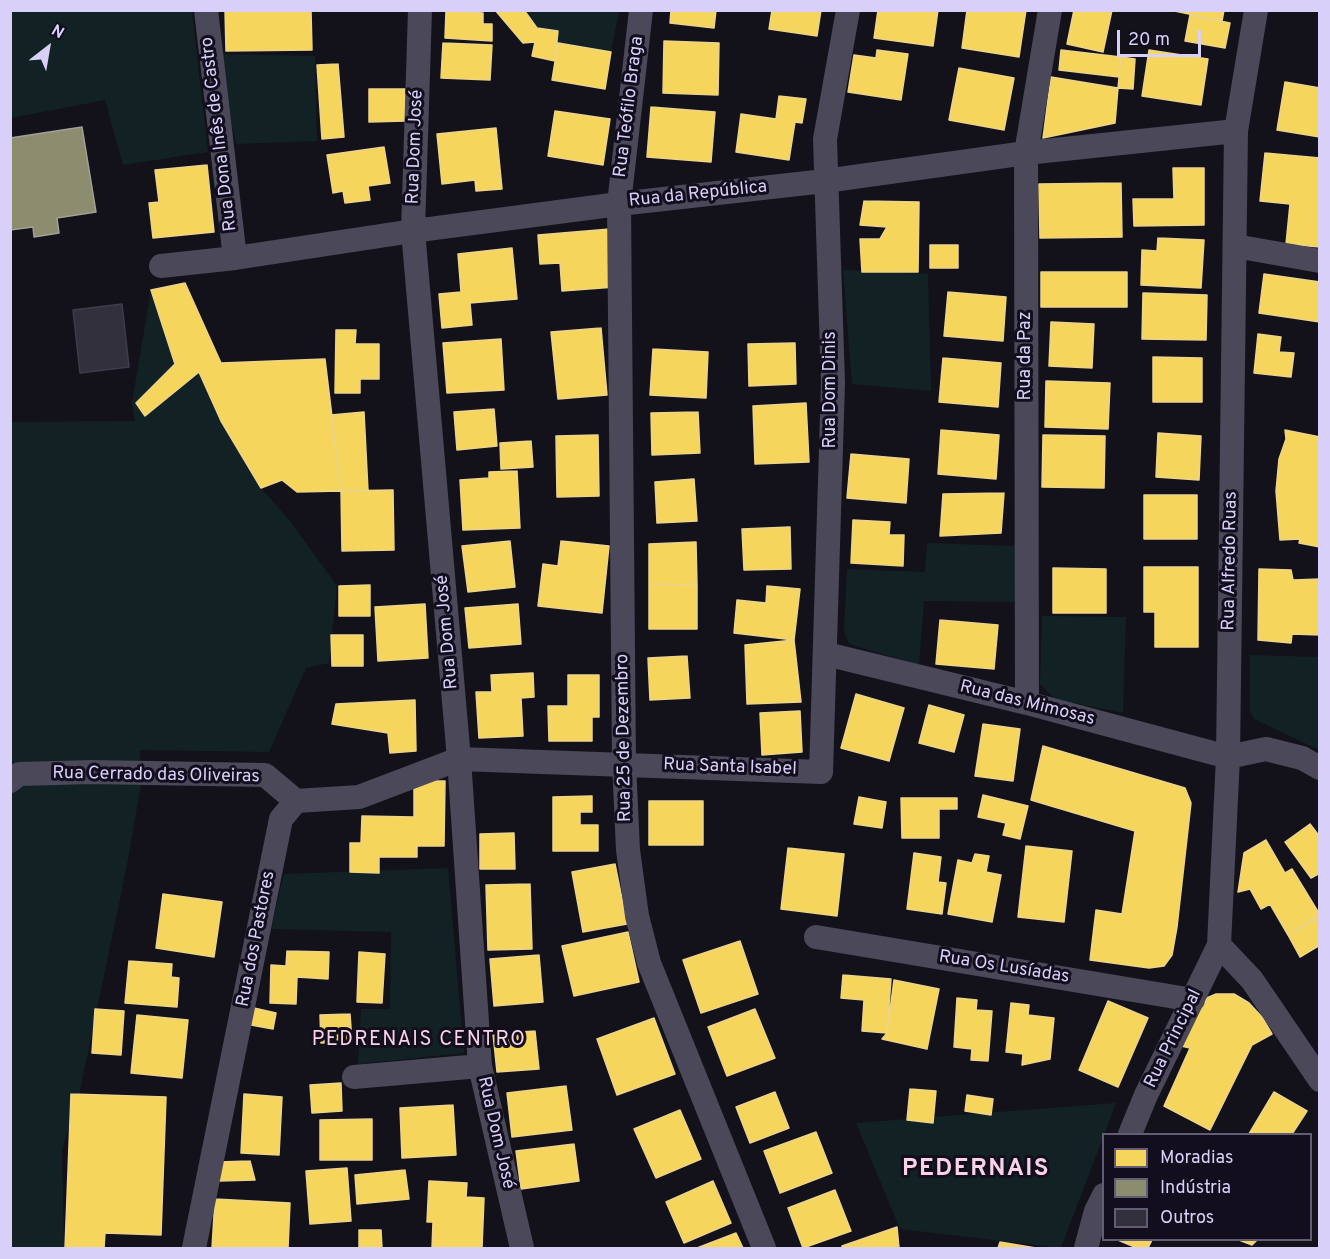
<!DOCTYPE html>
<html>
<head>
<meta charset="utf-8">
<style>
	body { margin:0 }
	#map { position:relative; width:1330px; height:1259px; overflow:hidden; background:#13121a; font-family:Overpass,sans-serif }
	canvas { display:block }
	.frame { position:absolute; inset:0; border:12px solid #d9d0f9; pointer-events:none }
	.legend { position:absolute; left:1102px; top:1133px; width:210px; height:108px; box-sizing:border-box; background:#120e1d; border:2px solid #625c75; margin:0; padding:8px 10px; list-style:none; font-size:18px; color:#d9d0f9 }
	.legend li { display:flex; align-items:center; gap:12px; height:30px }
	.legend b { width:30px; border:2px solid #625c75 }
	.north { position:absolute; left:18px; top:18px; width:60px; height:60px; -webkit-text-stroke:4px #120e1d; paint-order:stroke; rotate:31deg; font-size:16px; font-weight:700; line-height:24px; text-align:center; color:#d9d0f9 }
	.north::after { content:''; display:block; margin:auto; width:21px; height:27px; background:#d9d0f9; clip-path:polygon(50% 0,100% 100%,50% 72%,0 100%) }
	.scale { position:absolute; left:1117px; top:30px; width:84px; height:27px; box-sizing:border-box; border:3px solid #d9d0f9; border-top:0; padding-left:8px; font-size:18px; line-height:21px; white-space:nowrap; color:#d9d0f9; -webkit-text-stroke:4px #120e1d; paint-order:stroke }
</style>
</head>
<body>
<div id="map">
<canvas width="1330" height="1259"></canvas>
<div class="frame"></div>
<ul class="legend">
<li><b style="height:16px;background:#f6d55c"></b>Moradias</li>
<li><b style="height:16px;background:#8c8c6e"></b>Indústria</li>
<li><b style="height:16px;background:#32303c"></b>Outros</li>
</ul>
<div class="north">N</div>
<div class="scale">20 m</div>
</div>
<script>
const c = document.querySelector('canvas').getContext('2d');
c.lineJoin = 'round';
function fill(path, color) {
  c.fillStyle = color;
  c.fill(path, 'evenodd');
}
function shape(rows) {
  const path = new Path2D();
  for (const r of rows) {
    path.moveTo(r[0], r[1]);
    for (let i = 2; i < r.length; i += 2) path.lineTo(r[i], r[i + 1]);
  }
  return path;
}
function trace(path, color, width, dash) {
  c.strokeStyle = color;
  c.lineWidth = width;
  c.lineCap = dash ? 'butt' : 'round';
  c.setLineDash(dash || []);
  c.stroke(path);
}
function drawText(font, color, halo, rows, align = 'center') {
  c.font = font + ' Overpass,sans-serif';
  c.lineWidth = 6;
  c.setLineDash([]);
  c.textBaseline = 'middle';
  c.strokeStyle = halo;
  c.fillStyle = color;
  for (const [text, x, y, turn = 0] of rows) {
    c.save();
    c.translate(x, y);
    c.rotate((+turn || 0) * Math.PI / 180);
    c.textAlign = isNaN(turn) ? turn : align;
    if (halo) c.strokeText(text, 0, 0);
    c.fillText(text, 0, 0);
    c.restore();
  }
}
const green = shape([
	[11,10,192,11,208,152,123,165,105,100,11,118],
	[524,11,619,11,611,52,558,43,558,31,537,28],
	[217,54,315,56,317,141,236,144],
	[843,270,928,274,931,391,852,384],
	[163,287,199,368,221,421,261,488,291,522,337,586,329,663,306,668,269,752,140,750,141,785,126,870,80,1091,62,1150,64,1248,11,1248,10,422,135,421,132,402,151,290],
	[927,543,1016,546,1019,602,924,601,919,665,849,644,844,631,847,569,925,572],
	[1042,616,1126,617,1123,713,1055,699,1040,684],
	[1250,655,1319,657,1319,750,1254,719,1250,711],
	[448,868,464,1053,358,1064,361,1009,390,1009,391,932,271,929,284,874],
	[1116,1103,1061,1248,900,1229,856,1123]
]);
const homes = shape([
	[225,10,311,10,312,50,226,51,225,10],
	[495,10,524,10,537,28,558,31,555,61,532,56,535,42,523,43,495,10],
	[671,10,716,10,714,28,670,23,671,10],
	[772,10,821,10,817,36,769,29,772,10],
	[878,10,938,10,933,46,874,38,878,10],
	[967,10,1026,10,1019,57,962,48,967,10],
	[1074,10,1112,10,1103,52,1067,44,1074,10],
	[1170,10,1224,10,1222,21,1170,10],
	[446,11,483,13,483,24,492,24,492,41,445,38,446,11],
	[1190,15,1230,23,1225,48,1185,41,1190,15],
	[664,41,719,43,718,95,663,93,664,41],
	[443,43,492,45,490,80,441,78,443,43],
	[558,43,611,52,605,89,552,80,558,43],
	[877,50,908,54,901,100,848,92,854,55,876,58,877,50],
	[1061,50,1121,57,1119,77,1059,70,1061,50],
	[1149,50,1208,59,1201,105,1142,96,1149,50],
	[1121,57,1135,59,1133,89,1118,88,1121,57],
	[338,64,344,137,322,139,317,65,338,64],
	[959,68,1014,78,1004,130,949,120,959,68],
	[1051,77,1118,88,1115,123,1043,138,1051,77],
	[1285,82,1320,88,1320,137,1277,130,1285,82],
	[369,89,405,89,405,121,369,122,369,89],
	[779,96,806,99,802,123,795,122,789,160,736,152,741,114,776,119,779,96],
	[651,107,715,112,711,162,647,157,651,107],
	[555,111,610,119,603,165,548,156,555,111],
	[496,128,502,189,476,191,475,180,442,184,437,134,496,128],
	[384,147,390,183,368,186,370,200,345,203,343,191,333,193,327,155,384,147],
	[1265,153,1320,158,1320,247,1286,244,1290,204,1260,201,1265,153],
	[207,165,214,232,153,238,149,203,159,202,155,170,207,165],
	[1173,168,1204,168,1204,225,1134,226,1133,199,1174,199,1173,168],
	[1121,183,1122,237,1040,238,1039,184,1121,183],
	[864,201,919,202,918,272,862,272,860,239,880,239,887,227,860,225,864,201],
	[610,229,615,287,562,291,560,263,540,264,538,235,610,229],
	[1158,238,1204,240,1201,288,1141,285,1142,250,1157,251,1158,238],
	[930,245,958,245,958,268,930,268,930,245],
	[512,248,517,299,470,303,472,325,442,328,439,294,461,292,458,254,512,248],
	[1041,272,1127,272,1127,307,1041,307,1041,272],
	[1264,274,1320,282,1320,322,1259,313,1264,274],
	[185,283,221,363,325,359,341,491,297,492,282,480,261,488,221,421,199,372,145,416,136,403,175,364,151,290,185,283],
	[948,292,1006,297,1003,341,944,336,948,292],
	[1143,293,1207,295,1206,340,1142,339,1143,293],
	[1051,322,1094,324,1092,368,1049,366,1051,322],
	[601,328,607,395,558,399,551,332,601,328],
	[336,330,356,330,355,344,379,344,379,379,360,379,360,393,335,393,336,330],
	[1258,334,1281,337,1279,352,1294,353,1291,377,1254,373,1258,334],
	[501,339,504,390,447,393,443,343,501,339],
	[795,343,796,384,749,386,748,344,795,343],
	[653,349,708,352,706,398,650,395,653,349],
	[1153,357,1202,358,1202,402,1153,402,1153,357],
	[943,358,1001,363,998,407,939,402,943,358],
	[1046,381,1110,383,1108,429,1045,427,1046,381],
	[806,403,809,462,755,464,753,406,806,403],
	[494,409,497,446,457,450,454,412,494,409],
	[364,412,368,491,341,491,331,415,364,412],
	[698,412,700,453,652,455,651,413,698,412],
	[941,430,999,435,996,479,938,474,941,430],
	[1285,430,1320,437,1320,547,1299,543,1300,539,1280,540,1276,491,1279,459,1286,439,1285,430],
	[1158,433,1201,436,1199,480,1156,477,1158,433],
	[598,435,599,496,557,497,556,436,598,435],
	[1043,435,1105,436,1104,488,1042,487,1043,435],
	[531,441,533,467,501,469,500,443,531,441],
	[851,454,909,459,906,503,847,498,851,454],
	[517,471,520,528,463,530,460,480,489,478,489,472,517,471],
	[694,479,697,521,657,523,655,482,694,479],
	[393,490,394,550,342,551,341,491,393,490],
	[1004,493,1001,533,940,536,943,494,1004,493],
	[1144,495,1197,495,1197,539,1144,539,1144,495],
	[853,520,890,522,889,535,904,535,903,566,851,563,853,520],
	[790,527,791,569,744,570,742,529,790,527],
	[510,541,515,587,468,592,462,546,510,541],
	[561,541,609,546,602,613,538,606,543,564,558,566,561,541],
	[696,542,697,585,649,584,649,544,696,542],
	[1144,567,1198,567,1198,647,1155,647,1155,612,1144,612,1144,567],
	[1053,568,1106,569,1106,613,1053,613,1053,568],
	[1259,569,1291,570,1293,580,1320,579,1320,635,1292,634,1291,643,1258,640,1259,569],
	[649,584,697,585,697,629,649,629,649,584],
	[370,585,370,616,339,616,339,586,370,585],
	[767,586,800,589,794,640,734,633,737,600,766,603,767,586],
	[425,604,428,658,378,661,375,607,425,604],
	[518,604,521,644,469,648,465,608,518,604],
	[940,620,998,625,994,669,936,664,940,620],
	[331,635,363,635,363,666,332,666,331,635],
	[794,640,801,702,747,704,745,645,794,640],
	[687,656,690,698,650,700,648,658,687,656],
	[533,673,534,697,521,698,523,736,479,738,476,692,492,692,491,675,533,673],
	[568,675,599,675,599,717,592,717,592,741,549,741,548,706,568,706,568,675],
	[856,694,904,708,889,761,841,748,856,694],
	[415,700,416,751,390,753,388,733,332,724,336,704,415,700],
	[929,705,964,715,954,752,919,743,929,705],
	[800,711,802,752,762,755,760,713,800,711],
	[983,724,1020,729,1013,781,975,776,983,724],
	[1043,746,1185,788,1191,803,1177,927,1172,955,1164,966,1149,968,1090,960,1096,910,1122,914,1135,831,1031,800,1043,746],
	[414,781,445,781,444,846,417,846,417,857,379,857,379,873,350,872,350,843,361,843,362,816,414,817,414,781],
	[983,795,1028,806,1020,839,1003,835,1006,823,978,817,983,795],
	[592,796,592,812,580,812,580,825,598,825,598,851,553,851,553,797,592,796],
	[859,797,886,802,882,828,854,824,859,797],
	[901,798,957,798,957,809,939,809,939,838,902,838,901,798],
	[649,801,703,801,703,845,649,845,649,801],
	[1310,824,1320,837,1320,873,1311,878,1285,842,1310,824],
	[514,833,515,869,480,869,480,834,514,833],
	[1266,840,1285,873,1292,869,1320,915,1288,935,1270,904,1261,909,1250,889,1238,892,1244,853,1266,840],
	[1026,846,1072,851,1064,922,1018,917,1026,846],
	[788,848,844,854,837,916,781,909,788,848],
	[914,853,941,857,938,882,946,883,942,914,907,909,914,853],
	[975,854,989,856,986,872,1001,875,992,922,948,914,958,860,972,863,975,854],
	[615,864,627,924,583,932,572,872,615,864],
	[530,884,532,949,488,950,486,885,530,884],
	[163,894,222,902,214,957,156,948,163,894],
	[1320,916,1320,945,1300,957,1288,935,1320,916],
	[628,932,639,982,574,996,562,946,628,932],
	[740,941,758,994,701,1013,683,960,740,941],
	[287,951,329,952,328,979,297,977,296,1004,270,1003,271,965,286,966,287,951],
	[359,952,385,954,382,1003,357,1002,359,952],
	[539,955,543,1002,494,1006,490,959,539,955],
	[129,961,172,964,171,977,179,978,177,1007,125,1003,129,961],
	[843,975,891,979,887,1033,862,1031,864,1000,841,998,843,975],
	[894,980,939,989,927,1049,882,1039,887,1033,894,980],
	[1216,994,1234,994,1249,1003,1262,1017,1272,1034,1252,1045,1210,1130,1164,1106,1190,1048,1181,1046,1202,1000,1216,994],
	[957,998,977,1000,976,1010,992,1011,988,1061,971,1060,972,1049,954,1047,957,998],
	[1108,1001,1148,1018,1118,1087,1079,1070,1108,1001],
	[1011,1003,1029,1005,1028,1015,1054,1018,1050,1059,1022,1065,1023,1054,1006,1052,1011,1003],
	[254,1008,276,1013,273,1029,251,1025,254,1008],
	[95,1009,124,1011,121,1055,92,1053,95,1009],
	[755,1009,775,1058,727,1076,708,1027,755,1009],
	[350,1014,352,1042,321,1043,320,1015,350,1014],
	[137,1015,188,1020,182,1078,131,1073,137,1015],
	[654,1018,675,1074,617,1095,597,1039,654,1018],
	[535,1031,539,1069,497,1072,493,1034,535,1031],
	[341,1083,342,1111,312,1113,310,1085,341,1083],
	[566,1086,572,1130,512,1137,507,1093,566,1086],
	[910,1089,936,1091,933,1123,907,1120,910,1089],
	[775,1092,789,1128,750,1143,736,1107,775,1092],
	[1274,1092,1307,1111,1292,1134,1249,1134,1274,1092],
	[71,1094,166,1097,161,1235,105,1233,104,1248,65,1248,71,1094],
	[244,1094,282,1097,279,1155,241,1153,244,1094],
	[967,1095,993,1099,991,1115,965,1111,967,1095],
	[453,1105,456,1155,402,1158,400,1108,453,1105],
	[680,1110,701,1159,656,1178,634,1129,680,1110],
	[372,1119,372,1160,320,1160,320,1120,372,1119],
	[816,1132,832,1173,780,1193,764,1151,816,1132],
	[574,1144,579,1181,521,1189,516,1151,574,1144],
	[250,1161,255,1180,219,1181,218,1162,250,1161],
	[347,1168,351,1221,310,1224,306,1171,347,1168],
	[405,1170,409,1199,357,1204,355,1175,405,1170],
	[429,1181,467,1183,466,1197,484,1198,482,1248,432,1248,433,1222,427,1222,429,1181],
	[713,1181,731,1223,684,1243,666,1202,713,1181],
	[835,1190,851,1231,803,1248,788,1208,835,1190],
	[215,1199,290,1203,288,1248,212,1248,215,1199],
	[897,1227,899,1248,842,1248,842,1246,897,1227],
	[359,1230,381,1230,382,1248,359,1248,359,1230],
	[736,1233,743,1248,697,1248,736,1233],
	[1118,1240,1152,1240,1148,1248,1137,1248,1118,1240],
	[1239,1240,1257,1240,1252,1245,1239,1240],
	[1000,1242,1036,1248,998,1248,1000,1242]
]);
const industry = shape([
	[82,127,96,212,57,218,59,233,34,237,33,227,10,230,10,138,82,127]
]);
const building = shape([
	[122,304,129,367,80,373,73,310,122,304]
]);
const minor = shape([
	[206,10,235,258],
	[420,10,413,231,459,759,480,1066,522,1248],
	[641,10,619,204,624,763,628,850,637,916,649,963,764,1248],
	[1235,246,1320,261],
	[161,266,235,258,413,231,619,204,825,181,1026,153,1236,131],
	[826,654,1027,703,1228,757,1266,749,1302,758,1320,768],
	[1027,703,1026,153,1050,10],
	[10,781,19,774,92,772,265,775,296,801],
	[816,937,1193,1000],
	[1219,945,1252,980,1320,1080],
	[354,1077,480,1066],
	[1130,1134,1146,1095,1219,945,1228,757,1236,131,1256,10],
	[194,1248,281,819,296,801,359,797,459,759,821,772,833,383,825,139,848,10],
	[1086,1248,1096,1211,1104,1195]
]);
const streetNames = [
	["Rua Teófilo Braga",630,107,-83],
	["Rua Dona Inês de Castro",220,134,-97],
	["Rua Dom José",416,147,-88],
	["Rua da República",698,195,-6],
	["Rua da Paz",1026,356,-90],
	["Rua Dom Dinis",831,390,-90],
	["Rua Alfredo Ruas",1231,561,-89],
	["Rua Dom José",448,632,-95],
	["Rua das Mimosas",1027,704,14],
	["Rua 25 de Dezembro",625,738,-91],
	["Rua Santa Isabel",730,768,2],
	["Rua Cerrado das Oliveiras",156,776,1],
	["Rua dos Pastores",257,939,-79],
	["Rua Os Lusíadas",1004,968,9],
	["Rua Principal",1174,1039,-64],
	["Rua Dom José",495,1133,77]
];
const neighbourhoodNames = [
	["PEDRENAIS CENTRO",419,1041]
];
const districtNames = [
	["PEDERNAIS",976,1170]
];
fill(green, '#122224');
fill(homes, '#f6d55c');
trace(homes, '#edd48b', 1.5);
fill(industry, '#8c8c6e');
trace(industry, '#a3a098', 1.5);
fill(building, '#32303c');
trace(building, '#413c4d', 1.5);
trace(minor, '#4a4859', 24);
drawText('18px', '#d9d0f9', '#120e1d', streetNames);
c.letterSpacing = '1.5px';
drawText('20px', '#f9d2e7', '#120e1d', neighbourhoodNames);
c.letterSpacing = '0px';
c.letterSpacing = '1.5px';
drawText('bold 24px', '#f9d2e7', '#120e1d', districtNames);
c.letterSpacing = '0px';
</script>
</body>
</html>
